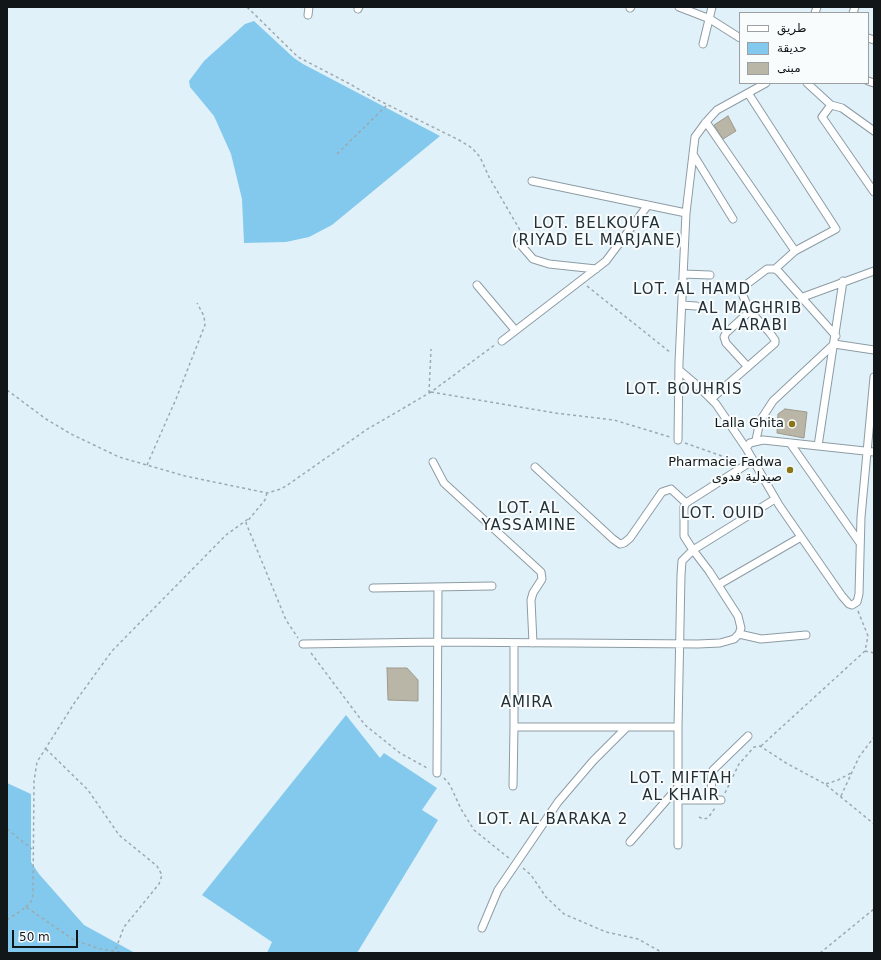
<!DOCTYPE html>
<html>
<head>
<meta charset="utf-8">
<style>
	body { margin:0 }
	#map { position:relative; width:881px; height:960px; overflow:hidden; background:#e1f1f9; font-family:"DejaVu Sans","Noto Sans Arabic",sans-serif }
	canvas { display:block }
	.frame { position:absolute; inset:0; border:8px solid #111719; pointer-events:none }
	.legend { position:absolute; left:739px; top:12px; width:130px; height:72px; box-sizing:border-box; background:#f9fcfd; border:1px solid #9ca0a2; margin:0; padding:5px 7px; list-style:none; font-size:12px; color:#111719 }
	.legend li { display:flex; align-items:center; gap:8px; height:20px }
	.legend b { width:20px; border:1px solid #9ca0a2 }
	.scale { position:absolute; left:12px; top:930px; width:66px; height:18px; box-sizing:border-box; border:2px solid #111719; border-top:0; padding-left:5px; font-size:12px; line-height:14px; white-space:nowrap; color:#111719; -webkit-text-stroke:3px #f9fcfd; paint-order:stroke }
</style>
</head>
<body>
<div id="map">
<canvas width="881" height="960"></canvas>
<div class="frame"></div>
<ul class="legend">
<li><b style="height:5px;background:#fff"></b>طريق</li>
<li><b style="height:11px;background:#83c9ed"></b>حديقة</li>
<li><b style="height:11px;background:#b9b6a7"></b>مبنى</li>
</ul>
<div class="scale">50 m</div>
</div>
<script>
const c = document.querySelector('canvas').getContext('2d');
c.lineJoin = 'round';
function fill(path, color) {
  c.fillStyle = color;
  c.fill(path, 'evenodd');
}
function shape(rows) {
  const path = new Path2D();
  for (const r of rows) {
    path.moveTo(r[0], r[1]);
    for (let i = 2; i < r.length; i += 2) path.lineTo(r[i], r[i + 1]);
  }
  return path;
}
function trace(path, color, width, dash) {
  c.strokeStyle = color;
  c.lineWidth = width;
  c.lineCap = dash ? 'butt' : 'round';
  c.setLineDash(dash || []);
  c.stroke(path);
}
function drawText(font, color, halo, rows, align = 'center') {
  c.font = font + ' "DejaVu Sans","Noto Sans Arabic",sans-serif';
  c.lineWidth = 4;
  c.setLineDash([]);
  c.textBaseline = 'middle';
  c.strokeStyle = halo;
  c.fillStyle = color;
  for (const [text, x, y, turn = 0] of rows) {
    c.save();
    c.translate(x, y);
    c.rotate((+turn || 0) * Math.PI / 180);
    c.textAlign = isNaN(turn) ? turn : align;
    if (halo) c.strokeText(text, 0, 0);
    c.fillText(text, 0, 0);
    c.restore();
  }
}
const green = shape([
	[254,21,294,58,303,64,440,136,332,225,309,237,286,242,244,243,242,199,231,154,214,116,190,87,189,81,204,61,245,24],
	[346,715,380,758,384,753,437,788,422,810,438,820,357,953,267,953,272,942,202,895],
	[7,783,31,794,31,862,39,874,84,925,135,953,7,953]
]);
const building = shape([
	[728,116,736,131,723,139,714,125,728,116],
	[785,409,807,412,804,438,777,433,778,414,785,409],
	[387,668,407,668,418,680,418,701,388,700,387,668]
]);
const path = shape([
	[247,7,298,57,350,84,372,97,459,140,472,148,480,157,489,177,524,237],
	[337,154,387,105],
	[587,286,671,353],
	[7,390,46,419,71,434,119,457,185,476,267,493,281,489,289,484,366,430,431,392,496,344],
	[431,392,555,413,614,420,670,437],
	[429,393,431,349],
	[685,443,736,461],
	[147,465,176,399,205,325,204,316,197,303],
	[267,493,265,500,246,523,286,620,298,638],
	[865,651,874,653],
	[311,653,365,725,400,753,429,769],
	[761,746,865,651,868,636,858,611],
	[46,749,88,790,119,835,157,866,162,875,159,884,124,927,115,951],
	[444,778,450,785,461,809,474,830,510,859],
	[826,784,838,780,851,773],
	[725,793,739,764,754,747,760,746,786,763,825,784,874,824],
	[841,796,859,757,874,737],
	[699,817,703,819,708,818,715,808],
	[7,829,32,849],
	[523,868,531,875,546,897,564,914,606,932,638,939,663,953],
	[26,907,32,900,33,893,34,781,37,762,75,702,112,651,226,535,248,519],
	[7,920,26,907,74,940,100,949,124,953],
	[820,953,874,909]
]);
const street = shape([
	[679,7,710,19,740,38],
	[630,8,631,7],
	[358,9,359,7],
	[815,13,817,7],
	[853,13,855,7],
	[308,15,309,7],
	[868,38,874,40],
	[703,44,712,7],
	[868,81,874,83],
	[807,83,831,105],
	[748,93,836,229,795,251,775,269],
	[706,122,795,251],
	[874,131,842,108,831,105,822,117,874,192],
	[693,154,733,219],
	[532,181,686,213],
	[520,244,533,259,549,264,596,269],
	[683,274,710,275],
	[477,285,515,330],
	[803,297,874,271],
	[682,305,696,306],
	[502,341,606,261,648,205],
	[748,367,726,343,724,337,726,333,750,311],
	[679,370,699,387,716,404,746,448,779,505,842,596,849,604,852,605,857,602,859,594,861,517,874,377],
	[711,399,775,343,775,340,770,333,750,311,743,296,744,287,747,284,767,269,775,269,779,272,836,336],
	[678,440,679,362,686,213,695,137,706,122,717,110,766,83],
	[756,440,760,421,773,401,834,344,874,350],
	[790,443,860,543],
	[818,446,843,281],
	[746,448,750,443,763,440,874,452],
	[433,462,444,483,541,572,542,579,533,593,531,600,533,643],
	[535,467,613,539,620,544,624,543,630,538,662,492,671,489,686,503],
	[718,585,801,537],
	[373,588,492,586],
	[739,634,761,639,806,635],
	[514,643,514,727,678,727,681,575,682,561,693,550,684,536,684,507,686,503,752,461],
	[303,644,438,642,698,644,720,643,734,639,739,634,741,628,738,616,709,571,693,550,775,499],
	[437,773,438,587],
	[513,786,514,727],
	[678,800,721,800],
	[712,800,711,775,713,770,748,736],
	[630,842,678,787],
	[678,845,678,727],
	[482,928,498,890,558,802,593,761,626,728]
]);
const markers = [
	[792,424,4,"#887517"],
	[790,470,4,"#887517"]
];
const poiNames = [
	["Lalla Ghita",784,424],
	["Pharmacie Fadwa",782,463],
	["صيدلية فدوى",782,478]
];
const quarterNames = [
	["LOT. BELKOUFA",597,224],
	["(RIYAD EL MARJANE)",597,241],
	["LOT. AL HAMD",692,290],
	["AL MAGHRIB",750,309],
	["AL ARABI",750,326],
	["LOT. BOUHRIS",684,390],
	["LOT. AL",529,509],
	["YASSAMINE",529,526],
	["LOT. OUID",723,514],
	["AMIRA",527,703],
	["LOT. MIFTAH",681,779],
	["AL KHAIR",681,796],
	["LOT. AL BARAKA 2",553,820]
];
fill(green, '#83c9ed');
fill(building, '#b9b6a7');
trace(building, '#9d9a8c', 1);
trace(street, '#8d9ca4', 9);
trace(path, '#9ca9af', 1.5, [3, 3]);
trace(street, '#fff', 7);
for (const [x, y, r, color] of markers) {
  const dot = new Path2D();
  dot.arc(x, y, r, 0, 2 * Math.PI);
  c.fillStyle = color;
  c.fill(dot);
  trace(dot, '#f9fcfd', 1.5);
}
drawText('13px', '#111719', '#f9fcfd', poiNames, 'right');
c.letterSpacing = '1px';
drawText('15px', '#243037', '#f9fcfd', quarterNames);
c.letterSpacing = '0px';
</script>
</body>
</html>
